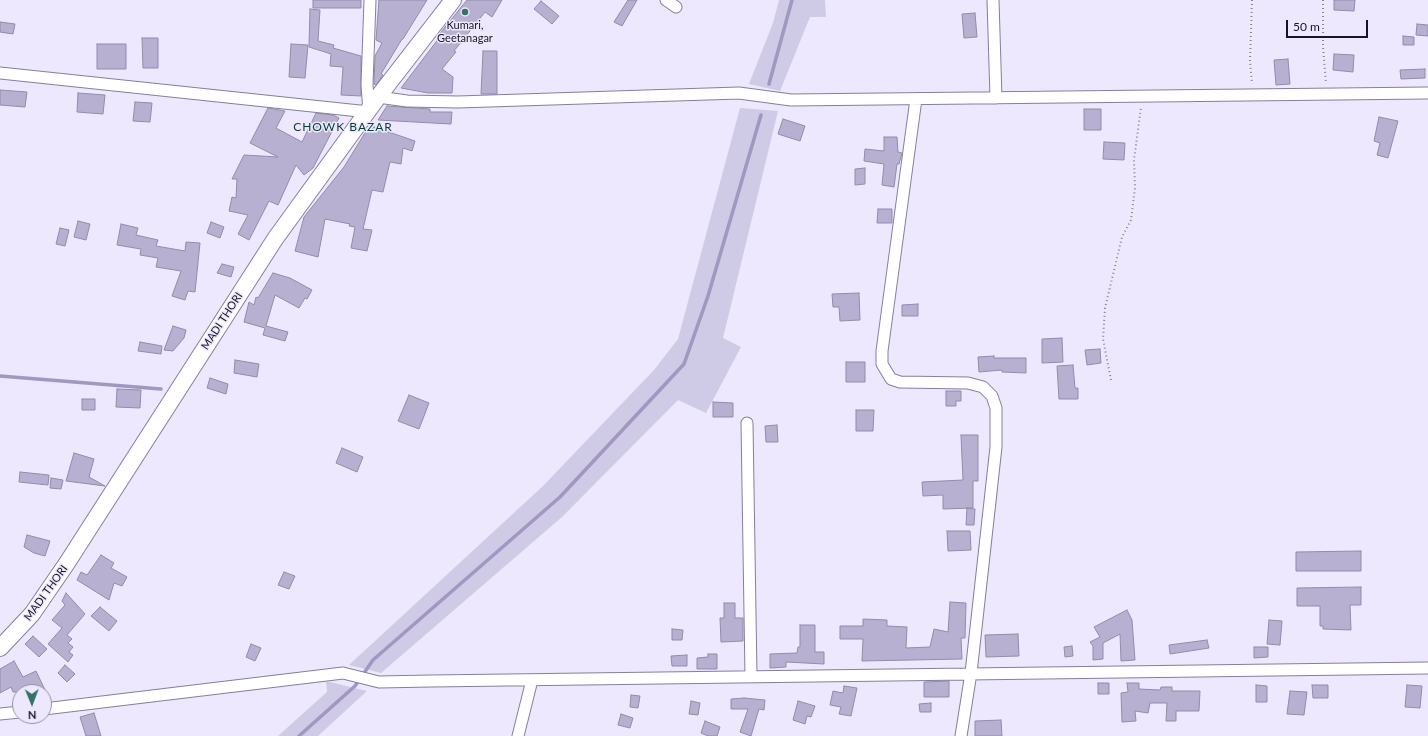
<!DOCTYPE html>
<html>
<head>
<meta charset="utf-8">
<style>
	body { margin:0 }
	#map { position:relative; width:1428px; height:736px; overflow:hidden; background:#ede8fe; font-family:Lato,sans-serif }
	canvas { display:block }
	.north { position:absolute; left:12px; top:684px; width:40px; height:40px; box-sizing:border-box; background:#ede8fe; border:1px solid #9894a6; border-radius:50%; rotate:179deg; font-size:11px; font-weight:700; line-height:16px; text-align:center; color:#181521 }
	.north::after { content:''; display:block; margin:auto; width:14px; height:18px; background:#337464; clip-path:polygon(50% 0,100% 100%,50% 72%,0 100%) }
	.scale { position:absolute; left:1286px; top:20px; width:82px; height:18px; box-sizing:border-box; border:2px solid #181521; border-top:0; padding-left:5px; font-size:12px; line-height:14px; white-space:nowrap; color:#181521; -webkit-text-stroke:3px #ede8fe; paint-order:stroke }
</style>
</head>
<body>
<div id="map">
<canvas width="1428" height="736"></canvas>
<div class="north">N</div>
<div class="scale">50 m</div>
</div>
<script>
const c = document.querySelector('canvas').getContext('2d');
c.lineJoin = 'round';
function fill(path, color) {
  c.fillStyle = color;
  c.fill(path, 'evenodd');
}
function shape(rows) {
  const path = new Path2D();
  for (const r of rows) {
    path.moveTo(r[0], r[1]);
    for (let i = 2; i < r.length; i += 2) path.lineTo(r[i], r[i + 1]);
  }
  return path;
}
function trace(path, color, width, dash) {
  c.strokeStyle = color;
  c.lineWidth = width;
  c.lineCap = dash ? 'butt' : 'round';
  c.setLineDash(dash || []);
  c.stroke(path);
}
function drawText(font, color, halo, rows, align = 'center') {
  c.font = font + ' Lato,sans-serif';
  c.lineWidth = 3;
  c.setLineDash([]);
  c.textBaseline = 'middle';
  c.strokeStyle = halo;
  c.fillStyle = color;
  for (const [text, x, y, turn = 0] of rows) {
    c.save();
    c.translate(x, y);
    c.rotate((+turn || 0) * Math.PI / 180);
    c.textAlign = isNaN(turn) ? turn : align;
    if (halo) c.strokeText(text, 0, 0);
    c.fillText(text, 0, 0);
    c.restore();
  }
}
const green = shape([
	[779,0,825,0,826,17,810,17,780,91,749,84,773,23],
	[740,108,778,111,723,338,741,347,706,413,678,400,562,517,381,673,349,665,543,486,654,370,678,339],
	[326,681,367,691,318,736,278,736,327,692]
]);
const stream = shape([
	[769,84,792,0],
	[0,376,161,389],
	[299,736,355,686,373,660,560,497,684,364,708,296,761,115]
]);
const building = shape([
	[313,0,361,0,361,8,313,8,313,0],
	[379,0,427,0,403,39,402,39,381,74,383,75,376,85,374,84,375,56,382,43,376,40,379,0],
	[467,0,502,0,492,17,485,12,454,51,456,52,442,69,453,77,452,93,428,93,401,88,439,38,437,37,467,0],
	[628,0,637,0,622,26,614,22,628,0],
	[1334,0,1355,0,1354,11,1334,10,1334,0],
	[541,1,559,16,552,24,534,9,541,1],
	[310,9,320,10,318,41,334,45,333,48,361,56,361,96,341,95,343,67,330,66,331,54,309,47,310,9],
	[975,13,977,37,964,38,962,14,975,13],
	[0,22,15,24,13,34,0,32,0,22],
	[1417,24,1428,25,1428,36,1416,35,1417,24],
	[1403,36,1414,37,1414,45,1403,45,1403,36],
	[142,38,158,38,158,68,143,68,142,38],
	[97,44,126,44,126,69,97,69,97,44],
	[291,44,308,45,305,78,289,77,291,44],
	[483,51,497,51,497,94,481,94,483,51],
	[1334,54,1354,55,1353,72,1333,70,1334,54],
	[1288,59,1290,84,1276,85,1274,60,1288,59],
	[1425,69,1425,78,1401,79,1400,70,1425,69],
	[0,90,27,92,25,107,0,105,0,90],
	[78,93,105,95,103,114,77,112,78,93],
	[135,102,152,103,150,122,133,121,135,102],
	[387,106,430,109,430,112,452,112,451,124,378,120,387,106],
	[268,108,285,111,276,128,302,142,316,113,333,115,339,118,313,168,304,175,296,165,278,205,269,201,249,240,238,234,248,215,229,211,232,197,236,198,237,179,232,179,244,155,278,157,250,143,268,108],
	[1084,109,1101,109,1101,130,1084,130,1084,109],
	[1379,117,1398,121,1388,158,1377,155,1380,143,1374,141,1379,117],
	[783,119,805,126,800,141,778,134,783,119],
	[374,127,415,141,412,151,403,148,401,164,390,162,383,192,372,190,363,229,372,230,367,251,351,248,355,227,349,226,350,224,325,219,318,257,295,251,304,217,344,167,368,128,371,130,374,127],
	[884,137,897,137,898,152,902,153,899,164,897,164,894,187,882,185,884,164,864,161,865,149,884,151,884,137],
	[1104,142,1125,143,1124,160,1103,159,1104,142],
	[865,168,865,184,855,185,855,169,865,168],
	[878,209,892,209,892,223,877,223,878,209],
	[78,221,90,224,86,240,74,237,78,221],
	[211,222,224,227,220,238,207,233,211,222],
	[121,224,138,228,136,235,158,240,156,246,185,251,186,242,200,243,195,292,188,291,185,300,172,296,181,271,156,267,158,258,140,255,141,249,117,245,121,224],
	[60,228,69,230,65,246,56,244,60,228],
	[222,264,234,267,231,277,217,273,222,264],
	[273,273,290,278,312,290,307,299,305,298,299,308,275,295,266,326,288,332,285,341,263,335,265,328,244,322,249,302,254,305,256,297,258,298,273,273],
	[859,293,860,320,840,321,839,307,833,307,832,294,859,293],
	[918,304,918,316,902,316,902,305,918,304],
	[173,326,186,330,184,338,173,351,164,350,173,326],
	[1062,338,1063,362,1042,363,1042,339,1062,338],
	[140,342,162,346,161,354,138,351,140,342],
	[1100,349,1101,363,1087,365,1085,350,1100,349],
	[994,356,994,358,1026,358,1026,373,1002,372,1002,370,979,372,978,357,994,356],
	[235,360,259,364,257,377,234,373,235,360],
	[846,362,865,362,865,382,846,382,846,362],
	[1073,365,1075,388,1078,388,1078,399,1059,399,1057,366,1073,365],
	[210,378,228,384,226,394,207,388,210,378],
	[117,389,141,390,140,408,116,407,117,389],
	[946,391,961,391,961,401,956,401,956,406,946,406,946,391],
	[409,395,429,403,419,429,398,421,409,395],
	[82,399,95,399,95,410,82,410,82,399],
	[713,402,733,403,733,417,713,417,713,402],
	[856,410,874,410,873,431,856,431,856,410],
	[777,425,778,442,766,442,765,426,777,425],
	[961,435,978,435,978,481,973,481,973,508,943,509,943,495,923,496,922,482,963,480,961,435],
	[342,448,363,457,357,472,336,463,342,448],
	[74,453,94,459,89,477,105,486,66,481,74,453],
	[20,472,49,475,48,485,19,482,20,472],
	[51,478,63,480,61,489,50,488,51,478],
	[967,508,975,509,974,525,966,525,967,508],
	[947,531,970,531,971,550,948,551,947,531],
	[27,535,50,541,45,556,34,553,24,547,27,535],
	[1361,551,1361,571,1296,571,1296,552,1361,551],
	[101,555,114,563,111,568,127,577,122,586,114,583,109,600,77,580,81,572,87,575,101,555],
	[284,572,295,576,289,589,278,585,284,572],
	[1361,587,1361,605,1350,605,1351,630,1323,629,1323,626,1320,626,1320,606,1297,606,1297,588,1361,587],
	[66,593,85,614,67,635,72,639,68,643,73,647,69,652,73,655,68,662,48,644,62,628,52,620,65,605,62,601,66,593],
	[950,602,966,603,965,638,961,638,962,659,862,661,863,639,840,639,840,626,863,626,863,619,887,620,887,626,907,627,906,648,930,647,934,629,948,632,950,602],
	[724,603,735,603,735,618,743,618,743,641,721,642,720,618,724,618,724,603],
	[100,607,117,621,109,631,91,616,100,607],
	[1127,610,1132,620,1135,660,1121,661,1120,634,1103,643,1103,659,1093,660,1093,646,1090,642,1100,637,1094,627,1127,610],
	[1269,620,1282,621,1280,645,1267,644,1269,620],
	[800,625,815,625,815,652,824,652,824,664,786,662,786,667,770,668,770,654,797,653,798,647,800,647,800,625],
	[672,629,683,630,682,640,672,640,672,629],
	[1018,634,1019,656,986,657,985,635,1018,634],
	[33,636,47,649,39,657,25,644,33,636],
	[1207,640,1209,648,1170,654,1169,645,1207,640],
	[251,644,261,648,255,661,246,657,251,644],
	[1072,646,1073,656,1065,657,1064,647,1072,646],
	[1254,647,1268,647,1268,657,1254,658,1254,647],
	[708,654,717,654,717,669,697,669,697,658,708,657,708,654],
	[687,655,687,666,672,666,671,656,687,655],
	[14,661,23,677,36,671,46,692,13,692,11,687,0,693,0,669,14,661],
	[65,665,75,674,67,682,58,673,65,665],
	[949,681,949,697,924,697,924,682,949,681],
	[1098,683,1109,683,1109,694,1098,694,1098,683],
	[1127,683,1139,683,1139,689,1160,690,1161,687,1172,687,1172,691,1200,691,1199,711,1176,711,1176,721,1166,721,1167,703,1150,703,1148,713,1135,711,1136,721,1122,722,1121,693,1128,692,1127,683],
	[1256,685,1267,686,1267,702,1256,702,1256,685],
	[1312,685,1328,685,1328,698,1313,698,1312,685],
	[1407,685,1422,686,1420,708,1405,707,1407,685],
	[844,686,857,688,851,716,839,714,841,707,830,705,833,691,843,693,844,686],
	[1290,691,1307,692,1304,715,1287,714,1290,691],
	[631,695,640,696,638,708,630,707,631,695],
	[744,698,765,700,764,710,759,709,751,736,740,732,748,709,731,709,731,699,744,698],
	[691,701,700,703,698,715,689,714,691,701],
	[798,701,815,706,811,717,807,716,805,724,793,720,798,701],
	[931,703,931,712,920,712,919,704,931,703],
	[94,713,101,736,86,736,80,717,94,713],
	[621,714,633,718,630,728,618,725,621,714],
	[1001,720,1002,736,975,736,975,721,1001,720],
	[705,721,720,727,717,736,708,736,701,733,705,721]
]);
const path = shape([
	[1252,0,1250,61,1252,84],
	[1323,0,1323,47,1326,83],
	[1111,380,1103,339,1105,308,1122,237,1131,220,1135,188,1134,160,1141,107]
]);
const street = shape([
	[666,0,676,7],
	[993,0,996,98],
	[0,73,369,112,367,85,370,0],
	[378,97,407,101,458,102,739,93,791,100,1428,93],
	[916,99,882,351,882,364,891,379,900,382,968,383,983,387,992,396,996,408,996,447,971,673,961,736],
	[747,423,751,677],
	[44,709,343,673,379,682,431,681,1428,668],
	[0,714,20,712],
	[518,736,532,680]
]);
const secondary = shape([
	[0,648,32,614,67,563,275,239,378,97,453,0]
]);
const markers = [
	[465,12,4,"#337464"]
];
const poiNames = [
	["Kumari,",465,25],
	["Geetanagar",465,38]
];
const streetNames = [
	["MADI THORI",222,321,-57],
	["MADI THORI",46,593,-54]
];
const neighbourhoodNames = [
	["CHOWK BAZAR",343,127]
];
fill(green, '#cfcae5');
trace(stream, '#a197c1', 3.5);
fill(building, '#b7b0d1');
trace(building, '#928bab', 1);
trace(street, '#857e9e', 13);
trace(secondary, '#857e9e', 18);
trace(path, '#878394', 2, [1, 3]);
trace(street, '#fff', 11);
trace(secondary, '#fff', 16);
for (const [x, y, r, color] of markers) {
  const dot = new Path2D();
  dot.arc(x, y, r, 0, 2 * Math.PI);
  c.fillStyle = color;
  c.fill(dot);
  trace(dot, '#ede8fe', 1.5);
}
drawText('11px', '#181521', '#ede8fe', poiNames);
drawText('11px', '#181521', '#ede8fe', streetNames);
c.letterSpacing = '1px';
drawText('12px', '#053f33', '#ede8fe', neighbourhoodNames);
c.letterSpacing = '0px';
</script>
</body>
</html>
